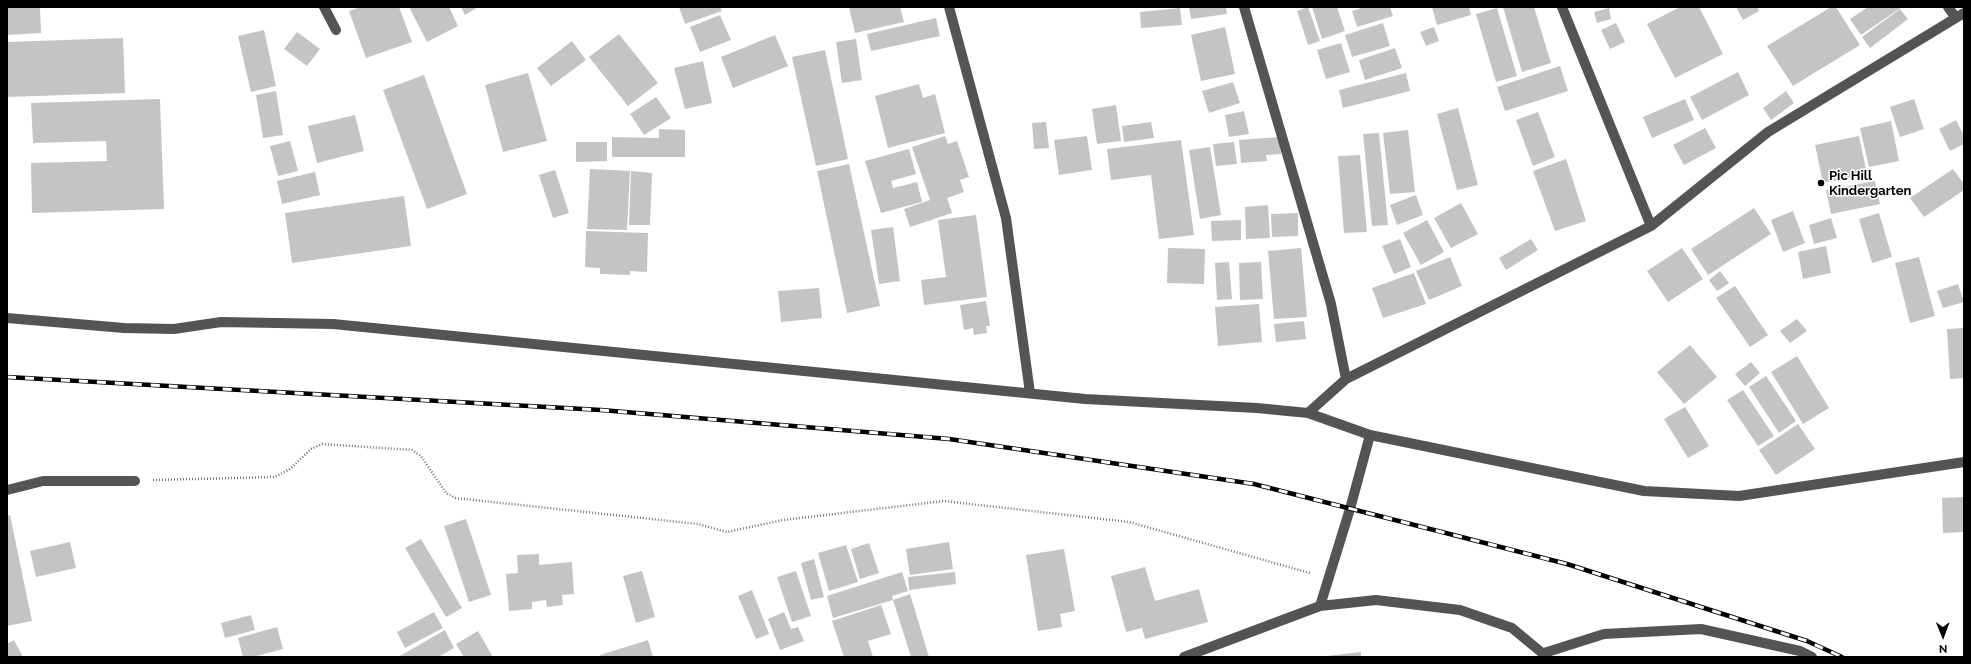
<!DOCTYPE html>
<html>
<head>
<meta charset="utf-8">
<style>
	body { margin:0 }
	#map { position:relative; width:1971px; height:664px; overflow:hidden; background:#fff; font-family:Raleway,sans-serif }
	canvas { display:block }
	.frame { position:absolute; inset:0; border:8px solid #000; pointer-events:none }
	.north { position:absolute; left:1923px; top:616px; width:40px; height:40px; -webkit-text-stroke:3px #fff; paint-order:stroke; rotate:179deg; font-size:11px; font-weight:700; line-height:16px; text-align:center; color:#000 }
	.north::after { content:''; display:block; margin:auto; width:14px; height:18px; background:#000; clip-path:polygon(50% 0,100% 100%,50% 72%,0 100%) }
</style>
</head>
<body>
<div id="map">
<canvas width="1971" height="664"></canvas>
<div class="frame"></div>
<div class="north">N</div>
</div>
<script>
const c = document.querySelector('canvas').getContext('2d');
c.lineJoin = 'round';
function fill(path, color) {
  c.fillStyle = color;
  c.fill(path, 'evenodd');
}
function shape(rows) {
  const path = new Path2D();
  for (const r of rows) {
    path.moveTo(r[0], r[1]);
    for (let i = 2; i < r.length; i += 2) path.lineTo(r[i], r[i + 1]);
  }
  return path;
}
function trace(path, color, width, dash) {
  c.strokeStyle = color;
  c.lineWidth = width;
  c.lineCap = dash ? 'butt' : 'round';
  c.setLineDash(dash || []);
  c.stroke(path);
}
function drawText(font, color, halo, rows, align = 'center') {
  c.font = font + ' Raleway,sans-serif';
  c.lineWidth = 3;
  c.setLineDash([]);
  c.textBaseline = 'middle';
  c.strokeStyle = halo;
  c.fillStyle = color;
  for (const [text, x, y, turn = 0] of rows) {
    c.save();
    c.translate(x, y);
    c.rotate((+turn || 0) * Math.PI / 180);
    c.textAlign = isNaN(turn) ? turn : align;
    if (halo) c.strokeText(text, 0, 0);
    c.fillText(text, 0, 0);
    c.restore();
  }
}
const building = shape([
	[7,7,40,7,41,33,7,35],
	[361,7,399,7,412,42,366,58,349,11],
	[409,7,449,7,458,26,427,42],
	[461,7,478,7,465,15],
	[679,7,720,7,722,11,685,24],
	[849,7,900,7,904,22,855,33],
	[1189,7,1226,7,1227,14,1191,19],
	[1308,7,1320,41,1308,45,1297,11],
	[1312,7,1337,7,1345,31,1322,39],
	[1365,7,1390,7,1393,16,1357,27,1352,11],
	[1432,7,1469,7,1471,15,1437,25],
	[1503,7,1534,7,1551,63,1522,72],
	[1680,7,1699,7,1723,54,1675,78,1647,24],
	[1736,7,1757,7,1759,11,1743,20],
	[1831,7,1836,7,1860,45,1793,86,1767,46],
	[1868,7,1902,7,1861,35,1850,19],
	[1180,8,1182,25,1141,28,1140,12],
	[1497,8,1517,76,1496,82,1476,14],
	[1609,8,1611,19,1597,23,1594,12],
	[1900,9,1908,19,1870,48,1862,37],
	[720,15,731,40,700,52,690,27],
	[936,18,940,36,871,51,867,34],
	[1383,23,1390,46,1352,57,1345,35],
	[1616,23,1625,42,1610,49,1601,30],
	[1225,27,1235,74,1201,81,1191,35],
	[1434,27,1439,41,1426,46,1420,32],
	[264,30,276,86,251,92,238,36],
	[297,32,320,49,307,66,284,49],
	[619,34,658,83,628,106,589,57],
	[775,35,788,66,733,88,721,57],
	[123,38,125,93,7,97,7,42],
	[856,39,862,80,842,83,836,42],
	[572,41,586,60,551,86,537,68],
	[1341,43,1350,72,1326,79,1317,50],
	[1395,48,1402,68,1365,80,1359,60],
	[825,50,848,159,816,166,792,57],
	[703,61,712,103,685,109,674,68],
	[1560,66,1568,91,1505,111,1497,87],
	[1738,72,1749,95,1702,120,1690,97],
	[528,73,547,141,503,152,485,85],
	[1406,73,1410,91,1343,108,1339,90],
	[424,75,467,194,427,209,383,90],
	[1233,82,1240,103,1209,113,1202,91],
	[919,84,923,98,935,94,945,133,888,148,875,96],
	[276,91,283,135,263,138,256,95],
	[1786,91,1794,103,1771,120,1763,108],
	[656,97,671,118,644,135,630,114],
	[160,99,164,209,32,213,31,163,107,161,106,141,33,143,31,103],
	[1685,99,1694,120,1652,138,1643,117],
	[1914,99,1924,129,1900,137,1890,107],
	[1116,105,1121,141,1097,144,1092,109],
	[1458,108,1478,185,1457,190,1437,114],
	[1244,111,1249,134,1229,137,1225,115],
	[1538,112,1555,157,1533,166,1516,120],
	[355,115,364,151,317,163,308,126],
	[1956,120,1964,136,1964,144,1950,151,1939,129],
	[1891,121,1899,161,1869,167,1860,128],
	[1046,122,1049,148,1034,149,1032,123],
	[1151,122,1154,138,1124,142,1122,126],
	[1705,128,1716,148,1684,165,1673,145],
	[659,129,685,130,685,157,612,157,612,137,659,138],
	[1408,130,1415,192,1390,194,1383,133],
	[1379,133,1388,225,1372,226,1363,134],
	[945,136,948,144,957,141,969,177,960,180,964,192,947,198,952,213,910,227,904,209,930,200,912,147],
	[1087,136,1092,170,1059,175,1054,140],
	[1859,136,1867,174,1823,183,1815,145],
	[1279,137,1281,154,1266,155,1267,161,1241,163,1239,140],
	[1181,140,1194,235,1159,239,1151,175,1111,180,1107,149],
	[290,141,298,171,278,176,270,146],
	[576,142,607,142,607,161,576,162],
	[1234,142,1237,164,1216,166,1213,144],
	[1210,147,1221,215,1200,219,1189,150],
	[909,149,916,174,891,181,893,188,917,182,922,202,881,213,865,161],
	[1360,155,1367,232,1344,233,1338,156],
	[1566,159,1586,221,1555,231,1533,171],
	[849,164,880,306,847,313,817,171],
	[590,169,630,171,627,230,587,229],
	[1953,169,1964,184,1964,190,1924,217,1910,198],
	[555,170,569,213,553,218,539,175],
	[631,171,652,173,650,225,629,225],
	[315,172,320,195,282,204,277,181],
	[1875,181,1880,204,1831,214,1826,190],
	[1416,195,1423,215,1397,225,1390,205],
	[404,196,411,246,292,263,285,213],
	[1461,203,1478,234,1451,248,1434,218],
	[1268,205,1270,238,1246,239,1245,207],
	[1754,208,1771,234,1708,275,1691,249],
	[1793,211,1805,243,1783,252,1771,220],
	[1298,213,1298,236,1272,237,1271,214],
	[1879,213,1892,257,1872,263,1859,219],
	[976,215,987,297,924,305,921,280,946,277,938,220],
	[1831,218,1837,238,1814,244,1809,225],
	[1241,220,1241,240,1212,241,1211,221],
	[1427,220,1444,252,1421,265,1403,233],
	[893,227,900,281,879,284,871,230],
	[586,231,648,233,647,272,630,271,630,275,600,274,600,268,585,267],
	[1400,239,1411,267,1394,274,1382,246],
	[1531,239,1538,250,1506,270,1499,258],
	[1826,246,1831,273,1803,279,1798,252],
	[1168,248,1205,249,1204,284,1167,283],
	[1301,248,1307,317,1274,319,1268,251],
	[1682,248,1703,279,1668,302,1647,271],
	[1450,257,1462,286,1429,300,1416,271],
	[1919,257,1935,316,1910,323,1895,263],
	[1229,262,1232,299,1217,300,1215,263],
	[1261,262,1263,299,1240,300,1239,263],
	[1720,271,1729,283,1717,291,1709,280],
	[1414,273,1426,304,1383,318,1372,288],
	[1958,284,1964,302,1943,308,1937,291],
	[1735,286,1768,335,1750,347,1716,298],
	[819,288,822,318,781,322,778,291],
	[986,301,990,326,986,326,987,333,974,335,973,328,964,330,960,305],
	[1259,304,1262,342,1218,346,1215,307],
	[1797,319,1807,331,1790,343,1780,331],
	[1304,321,1306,339,1276,342,1274,324],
	[1964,328,1964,378,1950,379,1947,329],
	[1690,345,1717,377,1684,404,1657,372],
	[1797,356,1829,408,1803,424,1771,372],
	[1751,362,1760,373,1745,386,1735,374],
	[1766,376,1796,421,1779,433,1749,387],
	[1743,390,1774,436,1758,446,1727,400],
	[1685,407,1709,446,1688,458,1664,419],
	[1798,424,1815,449,1776,475,1759,450],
	[1964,497,1964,532,1943,533,1942,498],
	[10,515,32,621,7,626,7,516],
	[466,519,491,595,469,602,444,526],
	[421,539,462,608,446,617,405,548],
	[70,542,76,568,36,577,30,551],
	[949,542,953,569,910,575,906,549],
	[869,543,879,573,860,579,851,549],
	[846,545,858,582,829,591,818,553],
	[1064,549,1075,611,1060,614,1062,627,1038,631,1026,555],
	[539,554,539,565,572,562,574,594,562,595,563,605,547,607,546,600,532,602,532,609,509,611,506,574,518,573,517,555],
	[814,559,824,597,811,600,801,563],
	[1145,567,1155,601,1199,589,1208,622,1145,639,1142,628,1126,632,1111,576],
	[642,571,655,617,636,623,623,576],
	[796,571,811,616,792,622,777,577],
	[902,572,908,591,892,596,893,600,833,618,827,596],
	[955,572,956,584,909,590,908,577],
	[752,590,769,634,756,639,738,596],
	[910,594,929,657,911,657,893,600],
	[881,605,891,634,868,641,873,657,844,657,832,621],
	[434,612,443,628,405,648,397,632],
	[784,612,791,629,798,627,804,641,780,650,768,619],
	[251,615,255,630,225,638,221,623],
	[277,627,283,649,253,657,243,657,238,638],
	[445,630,454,648,438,657,398,657],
	[478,631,493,657,464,657,456,644],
	[14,640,23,657,7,657,7,644],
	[648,640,653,657,600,657,600,655],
	[1361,652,1361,657,1326,657,1326,656]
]);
const path = shape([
	[153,480,275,477,290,469,311,449,322,444,412,450,421,456,446,493,455,498,698,524,727,532,783,520,944,501,1129,522,1310,573]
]);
const minor = shape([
	[324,7,336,30],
	[949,7,1006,218,1030,393],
	[1244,7,1331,304,1346,379],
	[1562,7,1651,226],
	[1948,7,1956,18],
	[7,318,124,328,174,329,221,322,333,324,1085,399,1257,408,1308,413,1370,435,1644,491,1739,496,1964,462],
	[1308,413,1346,379,1651,226,1768,132,1964,13],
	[7,490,43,481,135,481],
	[1320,606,1350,509,1370,435],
	[1544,653,1604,634,1701,629,1800,651,1812,657],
	[1184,657,1320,606,1376,600,1460,610,1512,628,1547,657]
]);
const rail = shape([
	[7,377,601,410,949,439,1254,484,1567,564,1807,641,1842,657]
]);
const markers = [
	[1821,183,4,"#000"]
];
const poiNames = [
	["Pic Hill",1829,176],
	["Kindergarten",1829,191]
];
fill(building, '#c4c4c4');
trace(path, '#767676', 2.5, [1, 2]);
trace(minor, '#545454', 10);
trace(rail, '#000', 4.5);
trace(rail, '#fff', 3, [9]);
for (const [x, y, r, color] of markers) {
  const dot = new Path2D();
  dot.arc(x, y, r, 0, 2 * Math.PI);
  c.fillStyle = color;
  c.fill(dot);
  trace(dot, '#fff', 1.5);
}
drawText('bold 13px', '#000', '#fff', poiNames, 'left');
</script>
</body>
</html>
